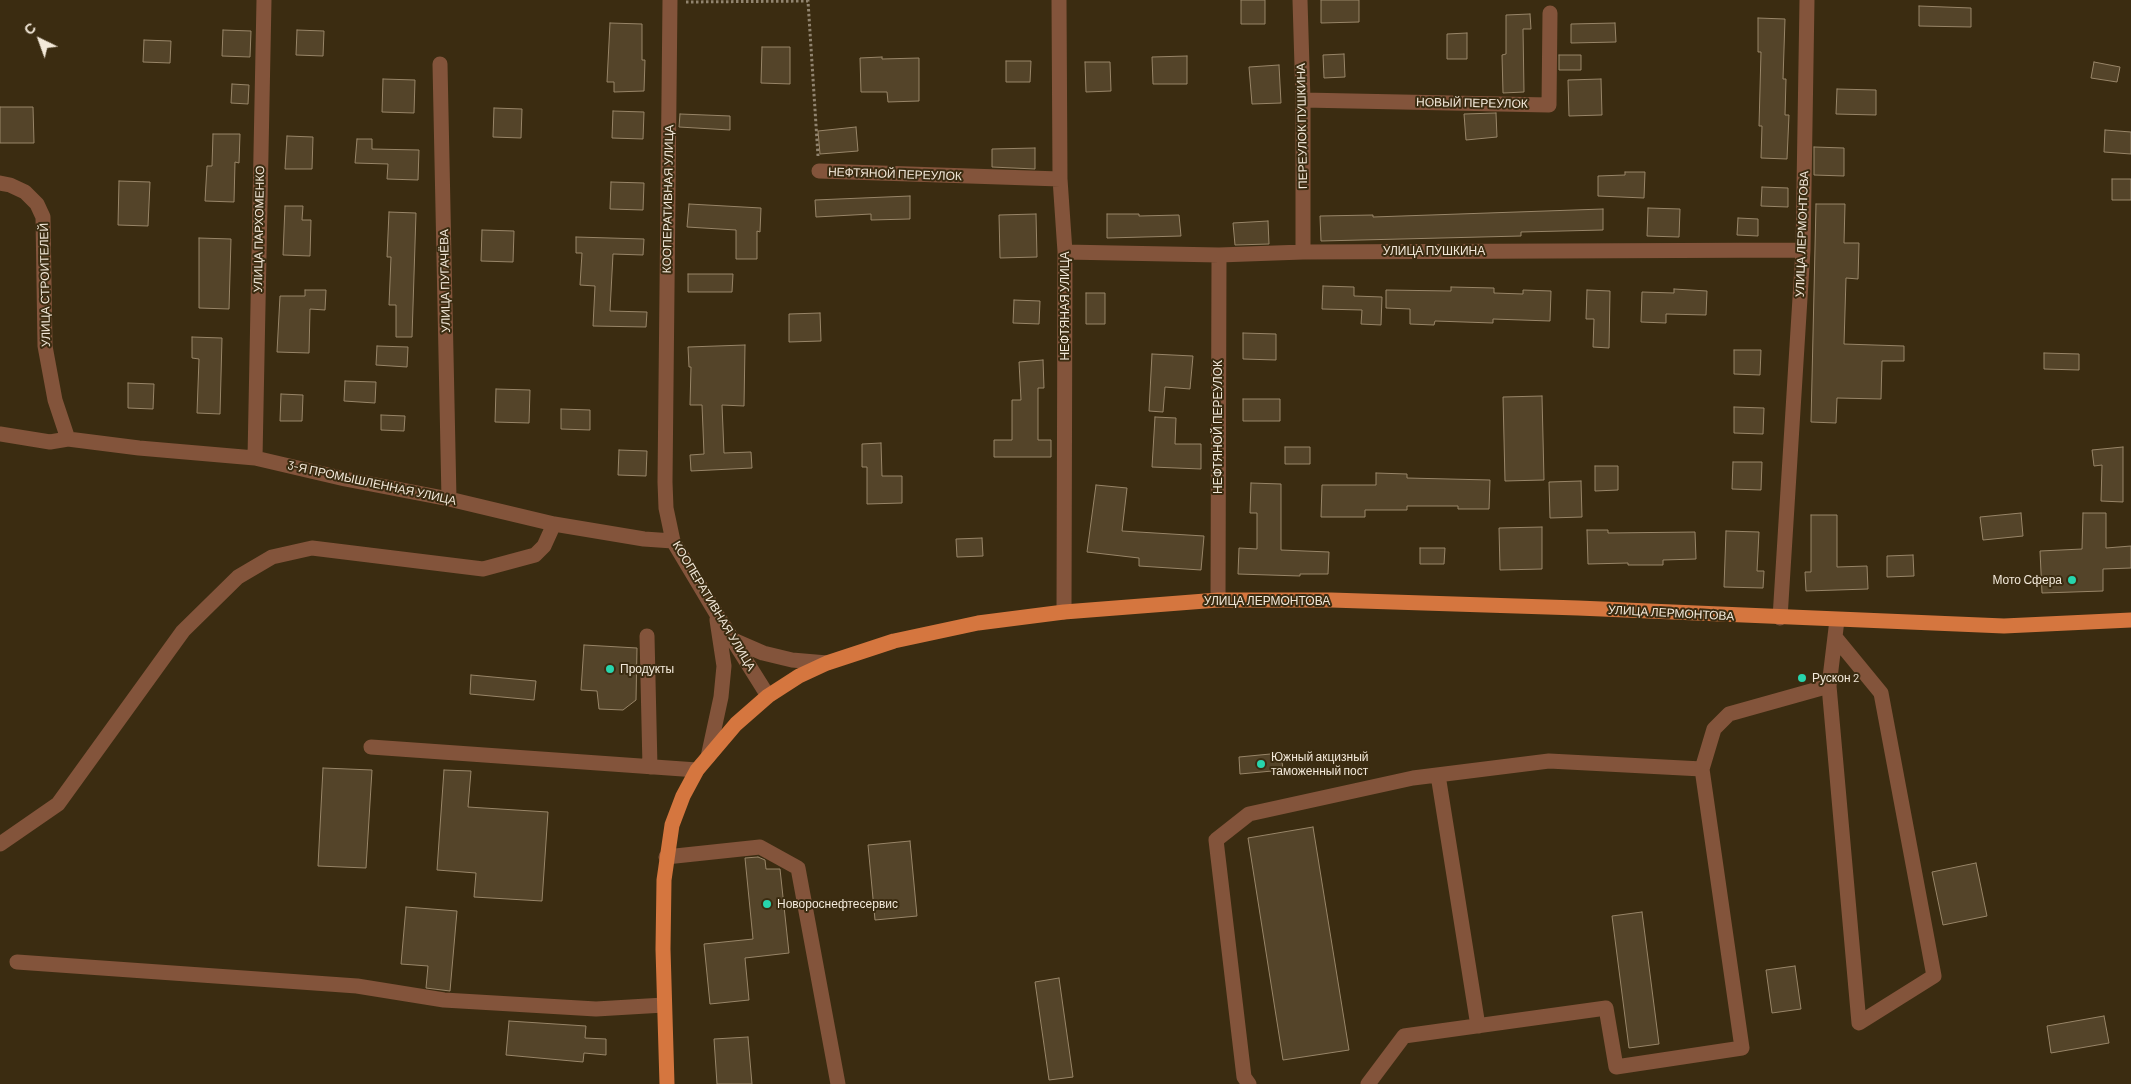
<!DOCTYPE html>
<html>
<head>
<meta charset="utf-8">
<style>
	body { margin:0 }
	#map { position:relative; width:2131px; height:1084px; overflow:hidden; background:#3b2c11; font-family:Barlow,sans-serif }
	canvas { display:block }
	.north { position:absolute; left:15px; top:15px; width:50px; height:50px; -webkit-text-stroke:4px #3b2c11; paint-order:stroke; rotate:318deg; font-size:14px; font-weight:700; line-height:20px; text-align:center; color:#f2e8d9 }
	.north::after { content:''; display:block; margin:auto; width:18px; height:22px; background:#f2e8d9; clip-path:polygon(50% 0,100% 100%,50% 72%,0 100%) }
</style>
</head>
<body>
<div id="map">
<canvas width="2131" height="1084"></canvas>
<div class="north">С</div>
</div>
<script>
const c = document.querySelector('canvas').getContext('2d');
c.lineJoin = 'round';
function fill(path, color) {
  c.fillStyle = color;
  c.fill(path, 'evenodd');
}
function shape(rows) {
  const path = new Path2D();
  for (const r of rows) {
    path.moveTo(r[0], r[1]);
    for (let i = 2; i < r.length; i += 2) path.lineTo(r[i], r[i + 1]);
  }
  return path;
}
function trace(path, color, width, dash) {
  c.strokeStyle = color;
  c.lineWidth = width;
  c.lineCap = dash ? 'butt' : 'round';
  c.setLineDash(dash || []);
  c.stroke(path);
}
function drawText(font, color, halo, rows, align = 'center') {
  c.font = font + ' Barlow,sans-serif';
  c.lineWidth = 4;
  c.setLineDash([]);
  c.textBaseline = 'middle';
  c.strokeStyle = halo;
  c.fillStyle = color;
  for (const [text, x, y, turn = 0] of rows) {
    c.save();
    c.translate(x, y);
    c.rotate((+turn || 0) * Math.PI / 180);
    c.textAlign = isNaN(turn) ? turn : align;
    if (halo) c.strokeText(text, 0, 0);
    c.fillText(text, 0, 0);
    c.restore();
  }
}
const building = shape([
	[1241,0,1265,0,1265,24,1241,24,1241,0],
	[1321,0,1359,0,1359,22,1321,23,1321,0],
	[1919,6,1971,8,1971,27,1919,26,1919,6],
	[1530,14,1531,29,1523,29,1524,92,1503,93,1502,55,1506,54,1506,15,1530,14],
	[1758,18,1785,19,1783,79,1786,79,1785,115,1789,115,1787,159,1761,158,1762,126,1759,126,1761,52,1758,52,1758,18],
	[610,23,642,24,642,60,645,60,644,91,614,92,614,82,607,82,610,23],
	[1615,23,1616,42,1571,43,1571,24,1615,23],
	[223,30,251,31,250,57,222,56,223,30],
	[297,30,324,31,323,56,296,55,297,30],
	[1467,33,1467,59,1447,59,1447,34,1467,33],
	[144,40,171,41,170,63,143,62,144,40],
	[762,47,790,47,790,84,761,83,762,47],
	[1344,54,1345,77,1324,78,1323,55,1344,54],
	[1559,55,1581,55,1581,70,1559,70,1559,55],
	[1187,56,1187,84,1153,84,1152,57,1187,56],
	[882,57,882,59,919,58,919,101,888,102,887,92,861,92,860,58,882,57],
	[1006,61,1031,61,1030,82,1006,82,1006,61],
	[1085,62,1110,62,1111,91,1086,92,1085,62],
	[2094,62,2120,67,2117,82,2091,78,2094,62],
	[1279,65,1281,103,1252,104,1249,67,1279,65],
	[383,79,415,80,414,113,382,112,383,79],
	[1601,79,1602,115,1569,116,1568,80,1601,79],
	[232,84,249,85,248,104,231,103,232,84],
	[1837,89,1876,90,1876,115,1836,114,1837,89],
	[0,107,33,107,34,143,0,143,0,107],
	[494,108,522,109,521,138,493,137,494,108],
	[613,111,644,112,643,139,612,138,613,111],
	[1496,113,1497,137,1466,140,1464,114,1496,113],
	[680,114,730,116,730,130,679,127,680,114],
	[856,127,858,151,820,154,818,131,856,127],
	[2105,130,2131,132,2131,154,2104,152,2105,130],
	[213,134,240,134,239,163,235,162,234,202,205,201,207,166,212,166,213,134],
	[287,136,313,137,312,169,285,169,287,136],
	[357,139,372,139,372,149,419,150,418,180,387,179,388,164,355,163,357,139],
	[1814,147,1844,148,1844,176,1814,175,1814,147],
	[1035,148,1035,169,992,167,992,149,1035,148],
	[1625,172,1645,172,1644,198,1598,196,1598,176,1625,175,1625,172],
	[2112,179,2131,179,2131,200,2112,200,2112,179],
	[119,181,150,182,148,226,118,225,119,181],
	[611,182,644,183,643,210,610,209,611,182],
	[1762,187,1788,188,1788,207,1761,206,1762,187],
	[910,196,910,219,871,220,871,214,816,217,815,200,910,196],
	[689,204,761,208,760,232,757,231,757,259,736,259,736,230,687,227,689,204],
	[1816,204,1845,204,1844,243,1859,243,1858,279,1846,278,1844,344,1904,346,1904,361,1882,361,1881,399,1837,398,1836,423,1811,422,1816,204],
	[285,206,303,206,302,220,311,220,310,256,283,255,285,206],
	[1648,208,1680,209,1679,237,1647,236,1648,208],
	[1603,209,1603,230,1521,232,1521,236,1321,241,1320,216,1373,215,1373,217,1603,209],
	[389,212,416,213,412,337,396,337,396,305,389,305,391,257,387,257,389,212],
	[1036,214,1037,257,1000,258,999,215,1036,214],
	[1107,214,1139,214,1139,216,1179,215,1181,236,1107,238,1107,214],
	[1738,218,1758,219,1758,236,1737,235,1738,218],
	[1268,221,1269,244,1235,245,1233,223,1268,221],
	[482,230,514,231,513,262,481,261,482,230],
	[576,237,644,239,643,255,613,254,610,311,647,312,646,327,593,326,595,286,580,285,582,253,576,253,576,237],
	[199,238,231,239,229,309,199,308,199,238],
	[688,274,733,274,732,292,688,292,688,274],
	[1323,286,1354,287,1354,296,1382,297,1381,325,1361,324,1362,310,1322,309,1323,286],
	[1451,287,1494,288,1494,293,1523,294,1523,290,1551,291,1550,321,1493,319,1493,323,1435,321,1434,325,1410,324,1410,309,1386,308,1386,290,1451,291,1451,287],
	[1674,289,1707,291,1706,315,1666,314,1666,323,1641,322,1642,292,1674,293,1674,289],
	[305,290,326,290,325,310,310,309,309,353,277,352,280,296,305,296,305,290],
	[1587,290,1610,291,1609,348,1593,347,1594,319,1586,319,1587,290],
	[1086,293,1105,293,1105,324,1086,324,1086,293],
	[1014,300,1040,301,1039,324,1013,323,1014,300],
	[820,313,821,341,789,342,789,314,820,313],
	[1243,333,1276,334,1276,360,1243,359,1243,333],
	[192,337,222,338,220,414,197,413,199,359,192,358,192,337],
	[745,345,744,406,722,405,724,453,751,452,752,468,691,471,690,455,704,454,702,405,690,405,691,367,689,367,688,347,745,345],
	[377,346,408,347,407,367,376,365,377,346],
	[1734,350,1761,350,1760,375,1734,374,1734,350],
	[2044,353,2079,354,2079,370,2044,369,2044,353],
	[1152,354,1193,356,1190,389,1165,387,1163,412,1149,411,1152,354],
	[1043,360,1044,388,1038,388,1038,440,1051,440,1051,457,994,457,994,440,1012,440,1012,400,1021,400,1019,362,1043,360],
	[345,381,376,382,375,403,344,401,345,381],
	[128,383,154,384,153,409,128,408,128,383],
	[496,389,530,390,529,423,495,422,496,389],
	[281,394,303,395,302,421,280,421,281,394],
	[1542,396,1544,480,1505,481,1503,397,1542,396],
	[1243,399,1280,399,1280,421,1243,421,1243,399],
	[1734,407,1764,408,1763,434,1734,433,1734,407],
	[561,409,590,410,590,430,561,429,561,409],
	[381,415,405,416,404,431,381,430,381,415],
	[1155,417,1176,418,1175,444,1201,444,1201,469,1152,467,1155,417],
	[881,443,882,476,902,476,902,503,867,504,867,467,862,467,862,444,881,443],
	[1285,447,1310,447,1310,464,1285,464,1285,447],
	[2123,447,2123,502,2101,501,2102,465,2094,466,2092,450,2123,447],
	[619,450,647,451,646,476,618,475,619,450],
	[1733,462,1762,462,1761,490,1732,489,1733,462],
	[1595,466,1618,466,1618,490,1595,491,1595,466],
	[1376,473,1407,474,1407,478,1490,480,1489,509,1458,509,1458,506,1407,506,1407,510,1365,510,1365,517,1321,517,1322,485,1376,485,1376,473],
	[1581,481,1582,517,1550,518,1549,482,1581,481],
	[1251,483,1281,484,1281,550,1329,552,1328,574,1300,574,1300,576,1238,574,1239,548,1257,549,1257,513,1250,513,1251,483],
	[1096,485,1127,488,1122,531,1204,536,1201,570,1139,566,1139,558,1087,552,1096,485],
	[2021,513,2023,536,1983,540,1980,517,2021,513],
	[2083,513,2106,513,2106,548,2131,546,2131,568,2103,569,2103,591,2042,593,2040,551,2082,549,2083,513],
	[1811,515,1837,515,1837,567,1867,566,1868,589,1806,591,1805,572,1811,572,1811,515],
	[1542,527,1542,569,1500,570,1499,528,1542,527],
	[1587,530,1608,530,1608,533,1695,532,1696,559,1663,560,1663,565,1628,565,1628,563,1588,564,1587,530],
	[1726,531,1759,532,1757,571,1764,571,1763,588,1724,587,1726,531],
	[982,538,983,556,957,557,956,539,982,538],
	[1420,548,1445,548,1444,564,1420,564,1420,548],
	[1913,555,1914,576,1887,577,1887,556,1913,555],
	[584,645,637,648,636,700,623,710,599,709,597,691,581,690,584,645],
	[471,675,536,681,534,700,470,694,471,675],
	[1281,753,1283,770,1240,774,1239,757,1281,753],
	[323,768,372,770,366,868,318,866,323,768],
	[444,770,471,771,468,807,548,812,542,901,474,897,476,873,437,870,444,770],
	[1313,827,1349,1050,1283,1060,1248,838,1313,827],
	[910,841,917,916,875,920,868,845,910,841],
	[758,857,765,860,766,869,780,869,789,953,745,958,749,1000,710,1004,704,944,753,939,745,858,758,857],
	[1976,863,1987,916,1943,925,1932,872,1976,863],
	[406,907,457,911,450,991,426,988,428,966,401,964,406,907],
	[1642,912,1659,1044,1629,1048,1612,916,1642,912],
	[1795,966,1801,1009,1772,1013,1766,970,1795,966],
	[1059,978,1073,1077,1049,1080,1035,982,1059,978],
	[2104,1016,2109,1043,2051,1053,2047,1026,2104,1016],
	[509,1021,586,1026,585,1038,606,1039,606,1055,584,1053,583,1062,506,1055,509,1021],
	[748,1037,752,1084,717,1084,714,1039,748,1037]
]);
const path = shape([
	[686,2,808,1,818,156]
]);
const minor = shape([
	[670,0,665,482,666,508,673,541,716,613,768,696],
	[1059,0,1060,179,1065,252,1064,612],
	[1300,0,1303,100,1303,252],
	[440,64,449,499],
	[1303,100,1549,105,1550,13],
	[819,171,1060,179],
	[0,183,10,185,25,192,37,204,43,217,45,346,55,400,68,439],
	[1065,252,1219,255,1303,252,1803,250],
	[0,434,50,442,68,439,139,448,255,458,345,479,449,499,554,524,644,539,673,541],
	[255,458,264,0],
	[1218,600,1219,255],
	[1780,618,1803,250,1807,0],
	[647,636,650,767],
	[1835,637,1881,693,1934,976,1859,1023,1829,686,1837,620],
	[733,640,763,653,792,660,827,663],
	[371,747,697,770],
	[708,757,721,697,724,666,717,620],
	[1438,775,1478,1026],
	[0,844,58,804,183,631,238,577,272,557,312,548,483,569,535,555,544,546,554,524],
	[666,857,760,847,798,868,838,1084],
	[17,962,357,986,444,1000,596,1009,664,1005],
	[1249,1084,1244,1077,1216,840,1249,814,1413,778,1549,761,1702,769],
	[1368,1084,1404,1036,1606,1008,1616,1067,1742,1048,1702,769,1714,729,1729,714,1829,686]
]);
const major = shape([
	[667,1084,663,949,664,880,672,825,683,796,697,770,708,757,736,724,768,696,799,676,827,663,894,641,978,623,1064,612,1218,600,1331,600,1578,608,2004,626,2131,620]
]);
const markers = [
	[2072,580,5,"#27d5ad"],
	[610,669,5,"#27d5ad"],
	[1802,678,5,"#27d5ad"],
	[1261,764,5,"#27d5ad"],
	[767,904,5,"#27d5ad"]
];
const streetNames = [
	["НОВЫЙ ПЕРЕУЛОК",1472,103,1],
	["ПЕРЕУЛОК ПУШКИНА",1302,126,-91],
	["НЕФТЯНОЙ ПЕРЕУЛОК",895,174,2],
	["КООПЕРАТИВНАЯ УЛИЦА",668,199,-89],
	["УЛИЦА ПАРХОМЕНКО",259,229,-89],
	["УЛИЦА ЛЕРМОНТОВА",1802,234,-88],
	["УЛИЦА ПУШКИНА",1434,251],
	["УЛИЦА ПУГАЧЁВА",445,281,-91],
	["УЛИЦА СТРОИТЕЛЕЙ",45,285,-91],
	["НЕФТЯНАЯ УЛИЦА",1065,306,-90],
	["НЕФТЯНОЙ ПЕРЕУЛОК",1218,427,-90],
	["3-Я ПРОМЫШЛЕННАЯ УЛИЦА",372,483,12],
	["УЛИЦА ЛЕРМОНТОВА",1267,601],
	["КООПЕРАТИВНАЯ УЛИЦА",714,606,59],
	["УЛИЦА ЛЕРМОНТОВА",1671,613,3]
];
const poiNames = [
	["Мото Сфера",2062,580,"right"],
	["Продукты",620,669],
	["Рускон 2",1812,678],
	["Южный акцизный",1271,757],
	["таможенный пост",1271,771],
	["Новороснефтесервис",777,904]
];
fill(building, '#544429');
trace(building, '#988568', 1);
trace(path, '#91846f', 3, [2.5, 2.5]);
trace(minor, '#83543b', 15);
trace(major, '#d5763f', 15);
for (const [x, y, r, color] of markers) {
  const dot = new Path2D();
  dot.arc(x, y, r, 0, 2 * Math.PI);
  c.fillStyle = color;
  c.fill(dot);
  trace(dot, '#3b2c11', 2);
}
drawText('12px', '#f2e8d9', '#3b2c11', streetNames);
drawText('12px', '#f2e8d9', '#3b2c11', poiNames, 'left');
</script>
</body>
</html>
